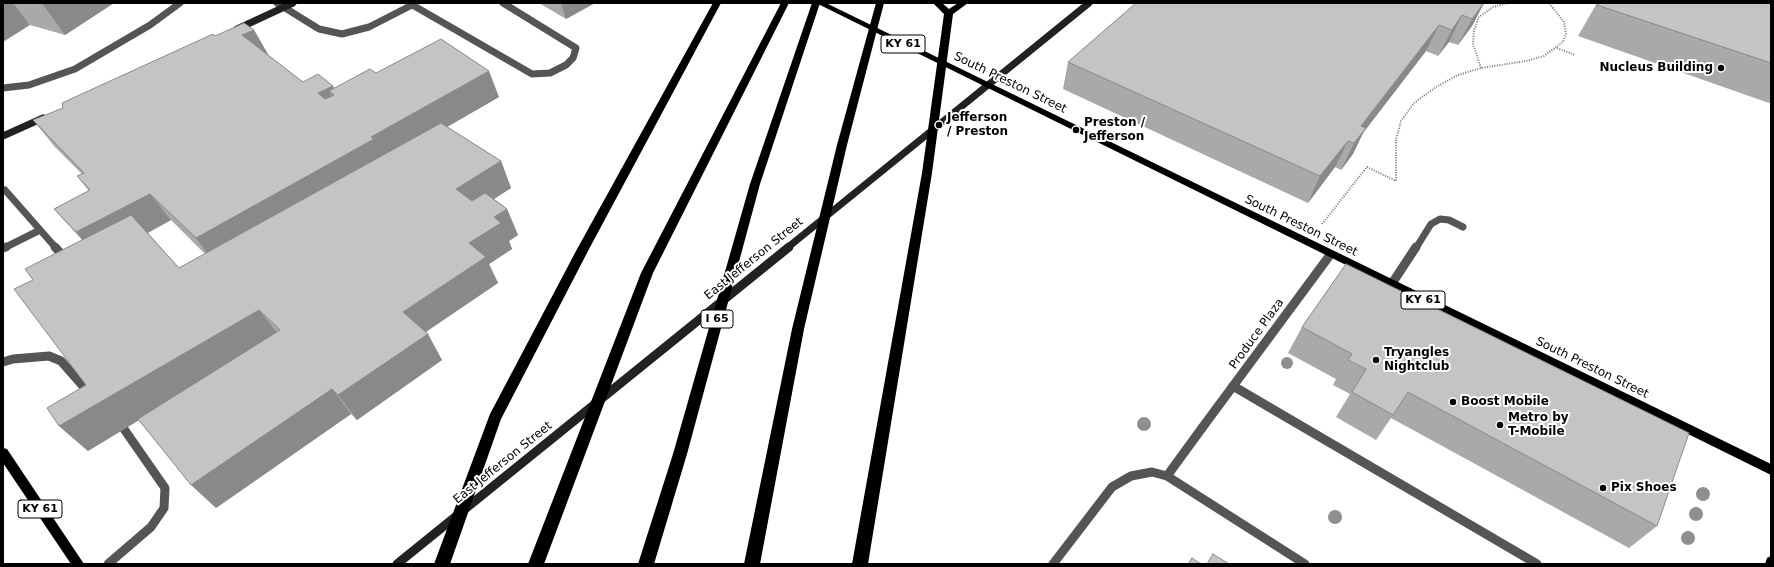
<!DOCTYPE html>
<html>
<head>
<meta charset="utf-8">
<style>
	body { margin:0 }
	#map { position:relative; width:1774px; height:567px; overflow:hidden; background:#fff; font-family:"DejaVu Sans",sans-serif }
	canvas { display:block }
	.frame { position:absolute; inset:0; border:4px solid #000; pointer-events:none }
</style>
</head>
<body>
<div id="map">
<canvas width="1774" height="567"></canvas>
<div class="frame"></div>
</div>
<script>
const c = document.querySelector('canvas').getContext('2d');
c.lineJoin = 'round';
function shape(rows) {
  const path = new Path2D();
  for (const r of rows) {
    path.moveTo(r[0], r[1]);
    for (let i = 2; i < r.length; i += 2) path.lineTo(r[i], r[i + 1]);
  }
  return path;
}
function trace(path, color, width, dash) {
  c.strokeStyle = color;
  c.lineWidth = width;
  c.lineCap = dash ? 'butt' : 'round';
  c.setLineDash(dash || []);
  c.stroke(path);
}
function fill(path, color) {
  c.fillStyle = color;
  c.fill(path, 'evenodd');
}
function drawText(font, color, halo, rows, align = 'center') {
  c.font = font + ' "DejaVu Sans",sans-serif';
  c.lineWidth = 4;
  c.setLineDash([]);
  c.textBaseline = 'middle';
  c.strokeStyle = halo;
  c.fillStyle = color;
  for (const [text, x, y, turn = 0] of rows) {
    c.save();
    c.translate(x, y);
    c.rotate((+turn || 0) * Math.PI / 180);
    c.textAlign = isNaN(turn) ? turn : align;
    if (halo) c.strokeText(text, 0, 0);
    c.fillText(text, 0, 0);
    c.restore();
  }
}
const path = shape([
	[1557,48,1575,55],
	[1481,68,1473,44,1474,30,1479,17,1493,7,1508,3],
	[1322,224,1367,167,1396,181,1396,140,1401,121,1414,103,1436,87,1458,75,1481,68,1526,61,1544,56,1563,42,1566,34,1564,22,1549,3]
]);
const laneFar1 = shape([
	[277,3,319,29,342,34,369,27,412,5],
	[409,3,532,74,550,73,566,65,573,58,576,48,503,3],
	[3,88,29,85,75,69,150,25,180,3],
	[5,190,56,248],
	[4,248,40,230],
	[1416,248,1431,224,1440,219,1449,220,1463,227]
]);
const lane = shape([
	[55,247,66,259],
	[3,248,6,247],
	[1391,285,1416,247],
	[3,362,13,359,49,356,61,361,90,394],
	[1233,386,1537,564],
	[1167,476,1202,428],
	[108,564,151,527,164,508,165,488,124,429],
	[1053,564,1112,487,1131,476,1152,472,1167,476,1305,564]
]);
const street = shape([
	[1202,428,1330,255]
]);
const secondaryFar1 = shape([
	[237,29,293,3],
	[3,136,43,118],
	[787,248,1089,3]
]);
const secondary = shape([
	[397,564,789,247]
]);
const primary = shape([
	[816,3,826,3,1771,464,1771,475,816,3],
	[3,448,7,449,84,564,71,564,3,463,3,448],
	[1771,556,1771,564,1765,564,1767,558,1771,556]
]);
const highway = shape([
	[713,3,721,3,588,251,501,419,450,564,434,564,490,414,576,251,713,3],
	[781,3,789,3,653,273,544,564,528,564,641,273,781,3],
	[812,3,820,3,760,184,687,454,654,564,638,564,673,454,750,184,812,3],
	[876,3,884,3,847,145,804,329,760,564,744,564,792,329,837,145,876,3],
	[933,3,942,3,949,9,958,3,968,3,953,14,932,173,868,564,852,564,922,173,944,14,933,3]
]);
const trees = [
	[1287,363,6],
	[1144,424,7],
	[1703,494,7],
	[1696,514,7],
	[1335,517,7],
	[1688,538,7]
];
const wall = shape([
	[3,3,114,3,65,35,30,25],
	[539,3,595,3,566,19],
	[1484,3,1472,26,1458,45,1449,42,1438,56,1426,51,1363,133,1353,154,1341,170,1335,167,1308,203,1063,89,1068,62],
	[1597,3,1771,3,1771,101,1769,103,1578,36],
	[254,30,269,56,303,82,334,88,376,73,499,97,447,127,501,161,511,188,494,199,507,209,518,235,509,241,512,249,489,264,498,283,426,332,442,360,357,420,351,414,216,508,139,420,88,451,59,426,86,385,33,280,82,240,54,209,89,191,77,176,82,174,55,147,33,120,63,108,215,36],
	[171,220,205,254,179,268,148,233],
	[1346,264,1657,526,1629,548,1391,418,1376,440,1336,417,1350,394,1333,385,1336,379,1288,353,1302,327]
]);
const shadedWall = shape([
	[3,3,13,3,30,25,3,42],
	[42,3,114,3,65,35],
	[561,3,595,3,566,19],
	[1484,3,1472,26,1458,45,1472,19],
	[1462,15,1449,42,1438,56,1452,30],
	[1439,25,1426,51,1363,133,1353,154,1341,170,1354,143,1361,126],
	[254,30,269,56,257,62,242,35],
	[489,71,499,97,386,162,216,265,196,238,371,137],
	[333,86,347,112,334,95,329,91,342,115,318,93],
	[1348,141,1335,167,1308,203,1320,176],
	[501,161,511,188,469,215,456,189],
	[150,194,171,220,100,259,76,232],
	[507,209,518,235,509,241,512,249,489,264,498,283,418,337,403,312,494,217],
	[259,310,279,335,88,451,59,426],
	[428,334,442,360,357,420,338,395],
	[332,389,351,414,216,508,191,485]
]);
const building = shape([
	[1136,3,1484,3,1472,19,1462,15,1452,30,1439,25,1361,126,1366,128,1354,143,1348,141,1320,176,1068,62,1136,3],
	[1598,3,1771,3,1771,63,1597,5,1598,3],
	[244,23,254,30,242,35,303,82,318,74,333,86,318,93,325,99,334,95,329,91,370,69,376,73,441,39,489,71,371,137,374,139,196,238,150,194,76,232,54,209,90,190,77,176,84,173,33,120,63,108,62,103,213,34,215,36,244,23],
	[441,123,501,161,456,189,472,201,485,193,507,209,494,217,501,223,469,243,486,257,403,312,428,334,338,395,332,389,191,485,138,419,280,330,259,310,59,426,47,408,86,385,14,289,33,280,25,269,131,215,179,268,441,123],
	[1346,264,1689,433,1657,526,1408,392,1393,415,1352,392,1366,369,1348,360,1352,354,1302,327,1346,264],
	[1213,554,1229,564,1207,564,1213,554],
	[1192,558,1201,564,1188,564,1192,558]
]);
const markers = [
	[1721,68,4,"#000"],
	[939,125,4,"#000"],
	[1076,130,4,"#000"],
	[1376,360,4,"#000"],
	[1453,402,4,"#000"],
	[1500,425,4,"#000"],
	[1603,488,4,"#000"]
];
const shields = [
	[903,44,44],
	[1423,300,44],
	[717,319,32],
	[40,509,44]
];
const shieldNames = [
	["KY 61",903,44],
	["KY 61",1423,300],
	["I 65",717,319],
	["KY 61",40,509]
];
const poiNames = [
	["Nucleus Building",1713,68,"right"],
	["Jefferson",947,118],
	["/ Preston",947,132],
	["Preston /",1084,123],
	["Jefferson",1084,137],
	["Tryangles",1384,353],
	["Nightclub",1384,367],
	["Boost Mobile",1461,402],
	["Metro by",1508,418],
	["T-Mobile",1508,432],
	["Pix Shoes",1611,488]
];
const streetNames = [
	["South Preston Street",1010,83,26],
	["South Preston Street",1301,226,26],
	["East Jefferson Street",754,259,-39],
	["Produce Plaza",1257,334,-54],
	["South Preston Street",1592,368,26],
	["East Jefferson Street",503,463,-39]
];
trace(path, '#777', 2, [1, 1.5]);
trace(laneFar1, '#555', 7);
trace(lane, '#555', 9);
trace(street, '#555', 9);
trace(secondaryFar1, '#222', 7);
trace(secondary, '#222', 9);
fill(primary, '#000');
fill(highway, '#000');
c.fillStyle = '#8f8f8f';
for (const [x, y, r] of trees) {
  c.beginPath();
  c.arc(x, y, r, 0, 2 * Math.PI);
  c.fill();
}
fill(wall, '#a9a9a9');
fill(shadedWall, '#898989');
fill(building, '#c4c4c4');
trace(building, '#898989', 1);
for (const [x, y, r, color] of markers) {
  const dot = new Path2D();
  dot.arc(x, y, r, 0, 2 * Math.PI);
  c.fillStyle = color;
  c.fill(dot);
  trace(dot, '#fff', 1.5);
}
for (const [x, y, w] of shields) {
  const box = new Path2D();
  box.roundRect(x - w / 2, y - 9, w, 18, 3);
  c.fillStyle = '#fff';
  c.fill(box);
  trace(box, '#000', 1);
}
drawText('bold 11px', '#000', null, shieldNames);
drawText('bold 12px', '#000', '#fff', poiNames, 'left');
drawText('12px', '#000', '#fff', streetNames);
</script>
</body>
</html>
